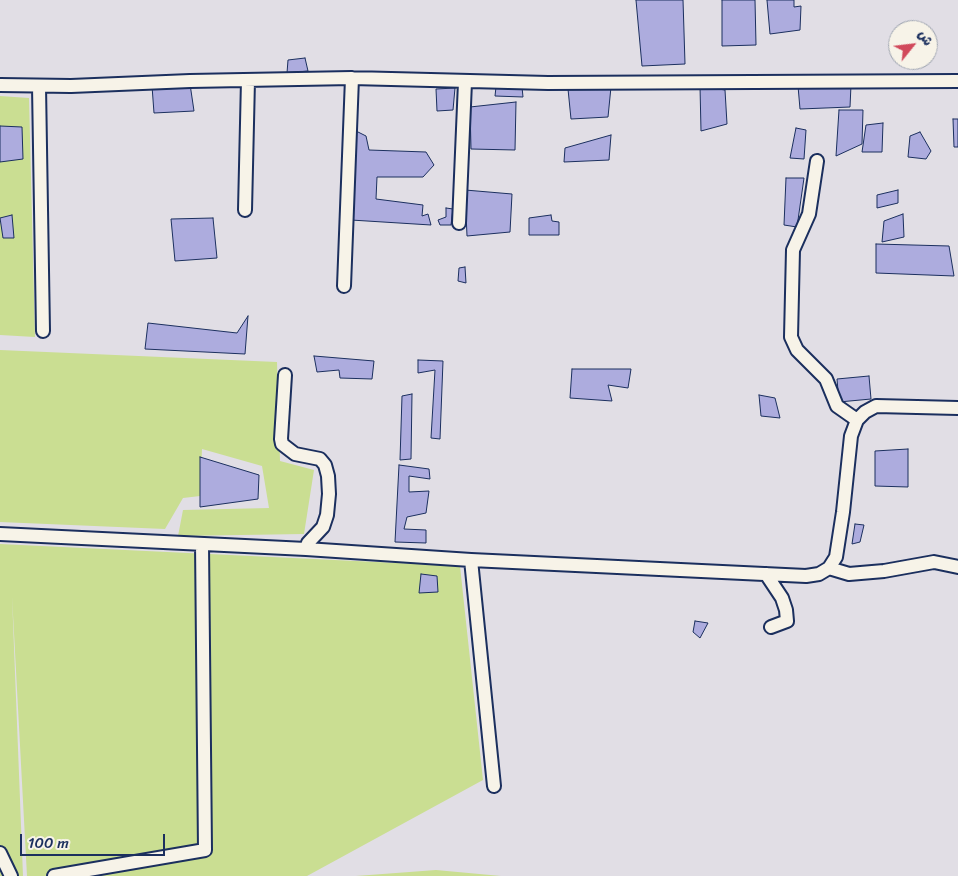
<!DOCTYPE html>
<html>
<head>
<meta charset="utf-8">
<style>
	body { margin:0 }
	#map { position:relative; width:958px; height:876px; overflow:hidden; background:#e1dee5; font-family:Sriracha,"Playpen Sans Arabic",sans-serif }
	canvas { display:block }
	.north { position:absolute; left:888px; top:20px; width:50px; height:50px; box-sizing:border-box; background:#f7f3e8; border:1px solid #9fa5b1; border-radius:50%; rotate:61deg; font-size:14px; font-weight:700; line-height:20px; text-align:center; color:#1b2f5e }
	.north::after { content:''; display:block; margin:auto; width:18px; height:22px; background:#d1495b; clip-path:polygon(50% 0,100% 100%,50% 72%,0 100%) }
	.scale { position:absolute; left:20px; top:834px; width:145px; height:22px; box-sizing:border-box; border:2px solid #1b2f5e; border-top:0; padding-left:6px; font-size:15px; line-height:18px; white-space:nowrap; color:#1b2f5e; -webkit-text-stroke:4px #f7f3e8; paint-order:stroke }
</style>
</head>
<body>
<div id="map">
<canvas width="958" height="876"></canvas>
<div class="north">ش</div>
<div class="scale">100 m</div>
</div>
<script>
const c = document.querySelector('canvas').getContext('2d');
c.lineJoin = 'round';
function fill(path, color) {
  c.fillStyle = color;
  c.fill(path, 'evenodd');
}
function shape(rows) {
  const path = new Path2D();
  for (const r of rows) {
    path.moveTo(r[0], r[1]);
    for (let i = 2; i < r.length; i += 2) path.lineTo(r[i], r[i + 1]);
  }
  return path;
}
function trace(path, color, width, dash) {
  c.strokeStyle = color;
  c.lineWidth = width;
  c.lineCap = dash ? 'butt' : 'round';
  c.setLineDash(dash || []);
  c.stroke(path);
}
const green = shape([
	[0,96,29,98,35,337,0,335],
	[0,350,277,362,280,461,314,470,304,534,178,536,183,510,269,508,262,466,202,449,200,496,183,498,165,529,0,522],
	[0,544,460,566,483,780,307,876,27,876,12,596,23,876,0,876],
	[436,870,501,876,356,876]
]);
const building = shape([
	[636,0,683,0,685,64,642,66,636,0],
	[722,0,755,0,756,45,722,46,722,0],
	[767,0,794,0,794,7,801,6,800,30,770,34,767,0],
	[305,58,308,71,287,73,288,60,305,58],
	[190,84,194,111,154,113,152,86,190,84],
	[851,85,850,107,800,109,798,86,851,85],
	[700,86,725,90,727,124,701,131,700,86],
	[496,87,522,87,523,97,495,96,496,87],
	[611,87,608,117,571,119,568,89,611,87],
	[455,88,453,110,437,111,436,89,455,88],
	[516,102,515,150,471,149,470,107,516,102],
	[839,110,863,110,862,144,836,156,839,110],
	[953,119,958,119,958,147,954,147,953,119],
	[883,123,882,152,862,152,866,125,883,123],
	[0,126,22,127,23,159,0,162,0,126],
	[796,128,806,130,804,159,790,158,796,128],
	[356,131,366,136,369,150,426,152,434,165,423,177,377,177,376,199,423,205,422,216,428,214,431,225,351,220,356,131],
	[920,132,931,151,926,159,908,157,910,136,920,132],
	[611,135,609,160,564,162,565,148,611,135],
	[786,178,804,178,797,227,784,225,786,178],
	[465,190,512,194,510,232,467,236,465,190],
	[898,190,898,203,877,208,877,195,898,190],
	[446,208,453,209,451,225,440,225,438,220,446,217,446,208],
	[903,214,904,237,882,242,884,221,903,214],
	[12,215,14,238,3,238,0,218,12,215],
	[551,215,552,221,559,222,559,235,529,235,529,218,551,215],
	[213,218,217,258,175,261,171,219,213,218],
	[876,244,949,246,954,276,876,273,876,244],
	[465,267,466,283,458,281,459,268,465,267],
	[248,316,245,354,145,349,148,323,237,333,248,316],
	[314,356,374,361,372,379,340,378,339,370,317,372,314,356],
	[418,360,443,361,440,439,431,438,435,370,418,373,418,360],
	[572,369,631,369,628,388,608,385,612,401,570,398,572,369],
	[869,376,871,399,839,402,837,379,869,376],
	[412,394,411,459,400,460,402,396,412,394],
	[759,395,775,398,780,418,761,416,759,395],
	[908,449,908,487,875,486,875,451,908,449],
	[200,457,259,475,258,499,200,507,200,457],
	[399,465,429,469,430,479,409,476,409,492,429,491,426,513,407,517,404,529,426,530,426,543,395,542,399,465],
	[855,524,864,525,860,542,852,544,855,524],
	[421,574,437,576,438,592,419,593,421,574],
	[695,621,708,623,700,638,693,632,695,621]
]);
const minor = shape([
	[0,85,71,86,190,81,352,78,548,83,958,81],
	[39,86,43,331],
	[817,161,809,214,793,250,791,337,797,350,826,379,837,406,857,420],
	[245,210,248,80],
	[459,223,465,82],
	[344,286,352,78],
	[285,375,281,439,282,444,295,454,320,459,325,465,328,476,329,494,327,515,323,527,308,543,306,549],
	[0,534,306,549,471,560,806,576,819,574,829,568,836,557,843,512,851,436,857,420,865,412,876,406,958,408],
	[471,560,494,786],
	[829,568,849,574,884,571,934,562,958,567],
	[766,574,782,598,786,610,787,621,771,627],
	[0,853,11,876],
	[54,876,205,850,202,544]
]);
fill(green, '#cade92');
fill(building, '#adacde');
trace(building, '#1b2f5e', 1);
trace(minor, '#1b2f5e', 16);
trace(minor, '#f7f3e8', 12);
</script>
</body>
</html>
